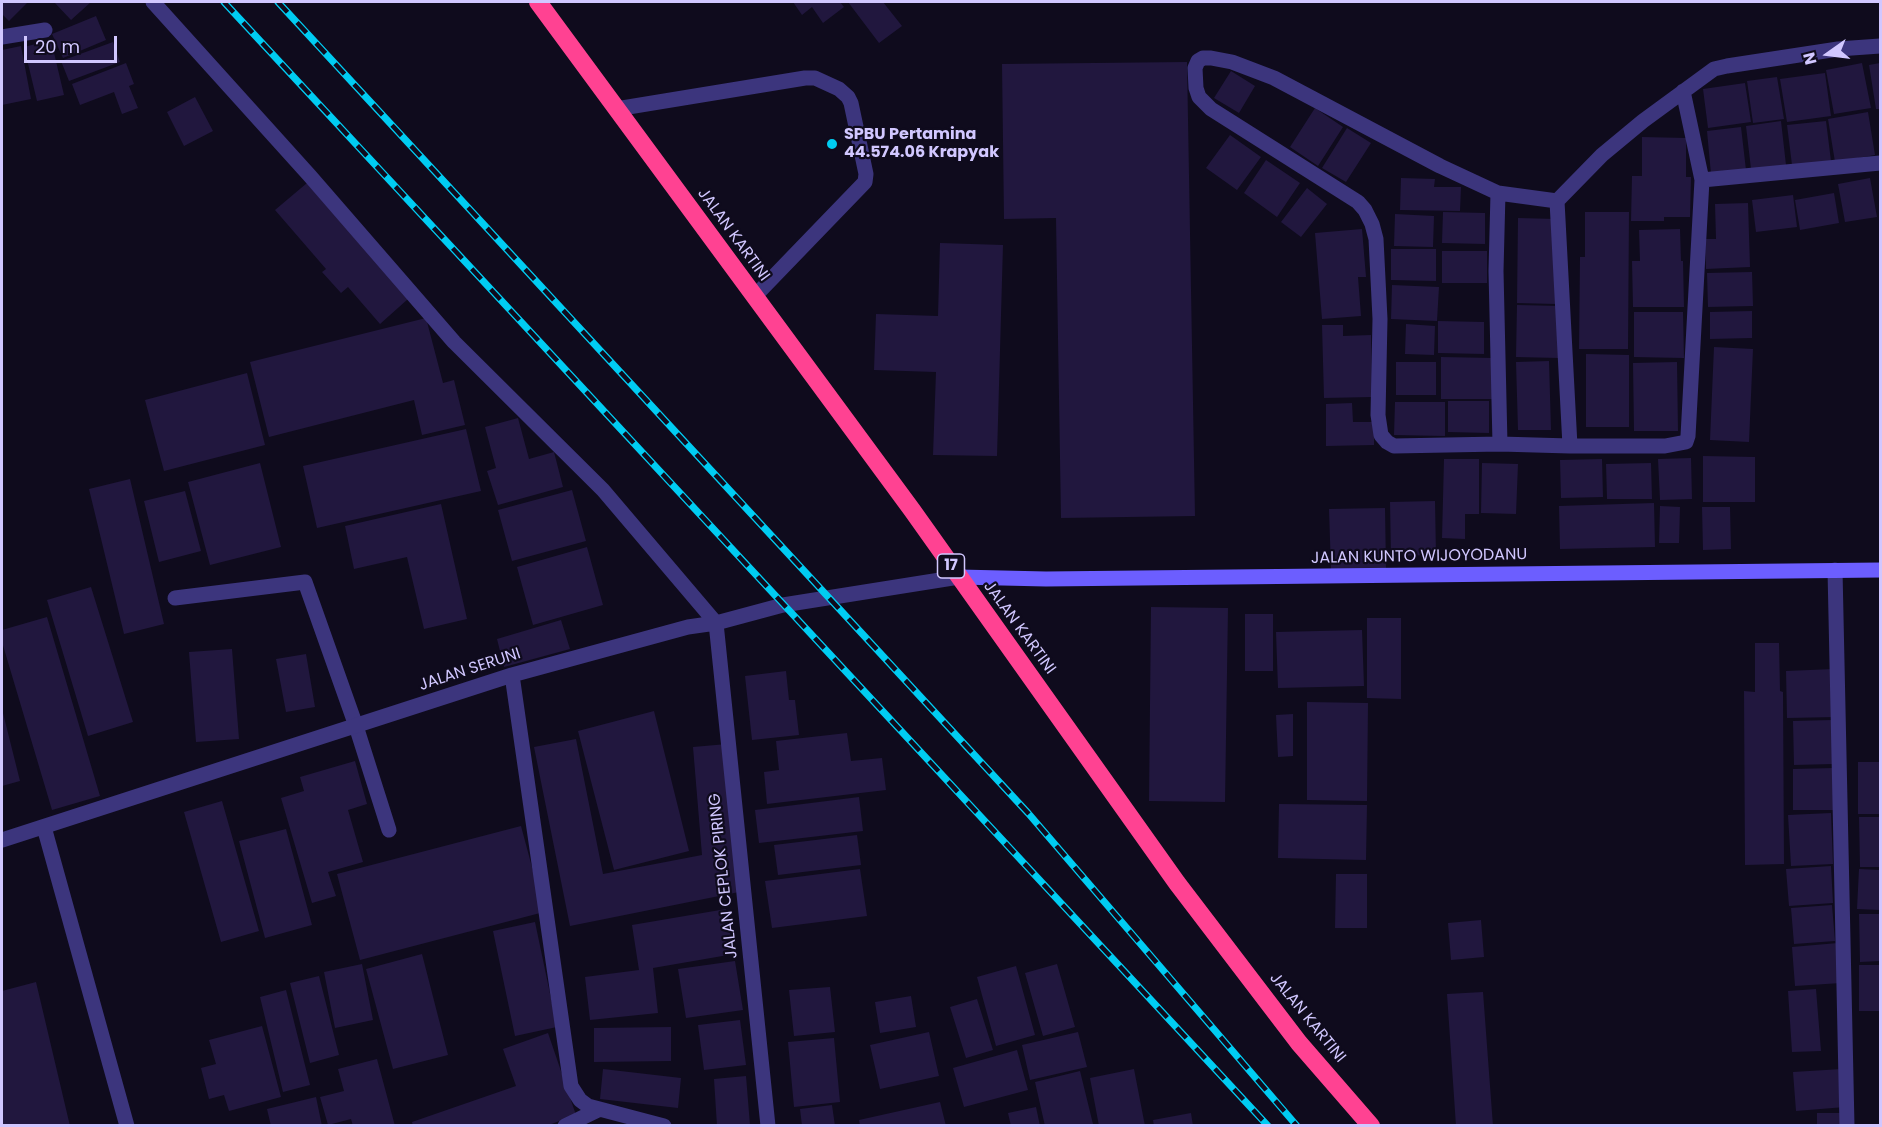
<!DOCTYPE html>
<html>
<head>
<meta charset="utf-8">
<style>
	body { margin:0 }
	#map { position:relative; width:1882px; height:1127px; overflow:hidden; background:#0f0b1d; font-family:Poppins,sans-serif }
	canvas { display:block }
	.frame { position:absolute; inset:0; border:3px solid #d1c7ff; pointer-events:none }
	.north { position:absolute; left:1798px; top:24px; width:60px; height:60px; -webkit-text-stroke:4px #0f0b1d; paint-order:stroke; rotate:256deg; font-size:16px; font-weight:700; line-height:24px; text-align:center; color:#d1c7ff }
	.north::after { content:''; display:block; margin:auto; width:21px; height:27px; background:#d1c7ff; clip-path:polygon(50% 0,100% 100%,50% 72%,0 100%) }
	.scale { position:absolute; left:24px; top:36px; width:93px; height:27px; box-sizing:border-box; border:3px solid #d1c7ff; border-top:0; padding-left:8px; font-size:18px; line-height:21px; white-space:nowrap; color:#d1c7ff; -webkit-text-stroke:4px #0f0b1d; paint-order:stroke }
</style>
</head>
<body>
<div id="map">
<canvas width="1882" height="1127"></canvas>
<div class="frame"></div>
<div class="north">N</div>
<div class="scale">20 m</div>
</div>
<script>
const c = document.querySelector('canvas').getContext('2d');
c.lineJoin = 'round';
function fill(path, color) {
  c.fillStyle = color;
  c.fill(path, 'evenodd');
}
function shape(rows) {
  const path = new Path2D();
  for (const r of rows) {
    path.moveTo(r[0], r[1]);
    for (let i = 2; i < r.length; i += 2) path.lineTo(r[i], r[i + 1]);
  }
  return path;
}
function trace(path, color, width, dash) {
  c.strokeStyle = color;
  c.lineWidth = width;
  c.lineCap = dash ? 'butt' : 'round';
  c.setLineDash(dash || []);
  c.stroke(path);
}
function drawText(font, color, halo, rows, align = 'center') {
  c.font = font + ' Poppins,sans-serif';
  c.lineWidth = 4.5;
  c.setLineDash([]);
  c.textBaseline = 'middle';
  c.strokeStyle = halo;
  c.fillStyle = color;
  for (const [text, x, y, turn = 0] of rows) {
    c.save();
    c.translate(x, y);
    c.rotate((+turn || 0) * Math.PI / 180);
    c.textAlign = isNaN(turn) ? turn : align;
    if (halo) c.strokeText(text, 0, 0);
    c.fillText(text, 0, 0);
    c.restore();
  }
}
const building = shape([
	[2,2,28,2,9,21,2,14],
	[54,2,91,2,71,20],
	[793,2,840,2,844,7,823,23,812,7,802,15],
	[848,2,883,2,902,26,879,43],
	[96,16,106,40,63,58,52,34],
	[51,40,64,95,37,101,24,47],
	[113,42,120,62,69,81,61,61],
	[21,46,31,99,2,105,2,50],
	[1187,62,1195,516,1061,518,1056,218,1004,219,1002,64],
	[126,63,134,84,129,86,138,108,122,114,114,92,80,105,72,84],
	[1862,63,1871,108,1834,114,1826,70],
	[1880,63,1880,109,1876,109,1869,65],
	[1231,71,1255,86,1239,113,1214,98],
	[1825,73,1831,116,1787,122,1780,79],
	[1777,77,1784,119,1753,123,1747,81],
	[1745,83,1751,122,1708,128,1703,89],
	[195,97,213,131,184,146,167,112],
	[1315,108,1343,127,1318,166,1290,147],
	[1868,112,1875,155,1835,162,1828,119],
	[1781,121,1786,165,1751,169,1746,126],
	[1826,121,1831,161,1792,165,1787,125],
	[1741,127,1746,170,1711,174,1707,131],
	[1347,128,1371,143,1346,182,1322,168],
	[1230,135,1261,157,1237,190,1206,168],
	[1642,137,1686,138,1686,177,1691,177,1690,217,1664,217,1664,221,1631,221,1632,176,1642,176],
	[1266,160,1300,183,1277,217,1244,193],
	[1401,178,1435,179,1434,187,1461,187,1460,211,1400,210],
	[1870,178,1877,217,1845,222,1838,184],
	[307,183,408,299,380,324,348,287,341,293,322,272,326,269,275,210],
	[1307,188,1327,204,1301,237,1281,222],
	[1834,193,1839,223,1800,230,1795,200],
	[1793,195,1797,227,1756,232,1752,200],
	[1748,203,1750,267,1706,269,1705,239,1716,239,1715,204],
	[1443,212,1485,213,1485,244,1442,243],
	[1585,212,1629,212,1628,349,1579,349,1580,257,1585,257],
	[1395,214,1434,216,1433,247,1394,246],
	[1518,218,1556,219,1556,304,1517,303],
	[1362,229,1366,277,1358,277,1361,316,1322,319,1315,233],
	[1680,229,1681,261,1683,261,1684,307,1633,307,1632,261,1640,261,1639,230],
	[940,243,1003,245,997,456,933,455,936,372,874,370,876,314,938,316],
	[1391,249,1436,249,1436,281,1391,280],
	[1442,251,1487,251,1487,283,1442,283],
	[1752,272,1753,306,1708,307,1707,273],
	[1392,285,1439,287,1437,321,1391,319],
	[1517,305,1560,306,1559,358,1516,357],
	[1752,311,1752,338,1710,339,1710,312],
	[1634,312,1683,312,1684,358,1634,357],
	[426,318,443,383,454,380,465,425,422,435,414,400,269,437,250,362],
	[1438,321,1484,322,1484,354,1438,353],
	[1406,324,1435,326,1434,355,1405,354],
	[1322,325,1343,325,1343,336,1371,335,1372,397,1324,398],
	[1714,347,1753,349,1749,442,1710,440],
	[1586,354,1629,355,1629,427,1586,427],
	[1441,357,1493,358,1493,399,1441,399],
	[1549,361,1551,430,1518,430,1516,362],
	[1396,362,1436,362,1436,395,1396,395],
	[1677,362,1678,431,1634,431,1633,363],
	[247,373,265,445,164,471,145,400],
	[1448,401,1489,401,1489,433,1448,432],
	[1395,402,1445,402,1445,436,1394,435],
	[1352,403,1353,422,1374,422,1374,445,1326,446,1326,404],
	[518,418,529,459,554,452,563,487,498,505,487,471,496,468,485,427],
	[466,429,481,491,317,528,303,466],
	[1703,456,1755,457,1755,502,1703,502],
	[1691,458,1692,499,1660,500,1658,459],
	[1444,459,1479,459,1479,514,1465,514,1465,539,1442,538],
	[1602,459,1603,497,1561,498,1560,460],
	[260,463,281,547,210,565,188,482],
	[1482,463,1518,464,1516,514,1481,513],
	[1651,463,1652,499,1607,499,1606,464],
	[130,479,164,624,124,634,89,489],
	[572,490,586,541,512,561,498,510],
	[185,491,201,551,159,562,144,501],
	[1435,501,1436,555,1391,556,1390,502],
	[1654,503,1655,547,1560,549,1559,506],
	[441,504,467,619,424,629,407,557,354,569,345,526],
	[1660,506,1680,507,1679,543,1659,543],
	[1702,507,1730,507,1731,549,1703,550],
	[1385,508,1386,569,1331,570,1329,509],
	[587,547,603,605,533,625,517,567],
	[91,587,133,722,88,736,47,600],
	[1151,607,1228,608,1225,802,1149,801],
	[1245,614,1273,614,1273,671,1245,671],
	[47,617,100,796,52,810,2,642,2,630],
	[1367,618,1401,618,1401,699,1367,698],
	[561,620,570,649,504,667,497,639],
	[1362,630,1364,686,1278,688,1276,632],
	[1755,643,1779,643,1780,691,1783,692,1784,864,1745,865,1744,691,1755,692],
	[232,649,239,739,196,742,189,652],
	[306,654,315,707,286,712,276,659],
	[1834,669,1836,717,1787,718,1786,671],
	[786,671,789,700,795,700,799,735,752,740,745,676],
	[1307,702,1368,703,1367,801,1307,800],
	[2,709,20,781,2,786],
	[654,711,689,851,614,870,578,731],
	[1293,714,1293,756,1278,757,1276,715],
	[1832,720,1833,764,1794,765,1793,721],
	[847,733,851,761,882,758,886,790,767,804,764,772,779,770,776,741],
	[576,739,603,874,702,855,693,747,727,744,739,892,570,926,534,747],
	[355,761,367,804,348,810,363,862,328,872,336,896,312,903,281,798,304,791,300,777],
	[1858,762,1880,762,1880,814,1858,814],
	[1834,768,1834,810,1793,810,1793,769],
	[859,797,863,831,759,843,755,810],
	[222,801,259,931,221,942,184,812],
	[1279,804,1367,805,1366,860,1278,858],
	[1831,813,1833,864,1791,866,1788,815],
	[1859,817,1880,817,1880,867,1860,867],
	[521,826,544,912,360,960,337,874],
	[286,829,312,925,265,938,239,841],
	[857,835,861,865,778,875,774,845],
	[1831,866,1833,903,1789,906,1786,869],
	[860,869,867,916,772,928,765,881],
	[1859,869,1880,870,1880,910,1857,909],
	[1336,874,1367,874,1367,928,1335,928],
	[1832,905,1835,941,1794,944,1791,908],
	[726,909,734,954,653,968,658,1013,590,1020,585,977,639,970,632,925],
	[1859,914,1880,914,1880,961,1860,962],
	[1481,920,1484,957,1451,960,1448,923],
	[535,922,557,1027,515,1036,493,931],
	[1838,943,1841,983,1795,986,1792,947],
	[422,954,448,1055,393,1069,366,969],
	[735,961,743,1010,686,1018,678,969],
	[362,964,373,1020,335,1028,324,972],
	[1057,964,1075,1027,1043,1036,1025,973],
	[1859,965,1880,965,1880,1011,1859,1011],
	[1016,966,1035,1035,996,1046,977,977],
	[319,976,339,1055,310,1063,290,983],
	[36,982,70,1126,2,1126,2,991],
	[830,987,835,1032,794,1036,789,990],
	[1816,989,1821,1051,1792,1052,1788,991],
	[286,990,310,1085,283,1092,260,997],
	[1483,992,1493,1126,1456,1126,1447,994],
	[911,996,916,1027,880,1033,875,1002],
	[977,999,993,1050,966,1058,950,1007],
	[740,1020,746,1065,704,1070,698,1025],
	[262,1026,281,1097,229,1111,224,1095,209,1099,201,1068,216,1064,209,1040],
	[671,1027,671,1061,594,1062,594,1028],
	[929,1032,939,1076,880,1089,870,1045],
	[1078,1032,1087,1067,1030,1080,1022,1045],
	[548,1033,576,1115,546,1126,413,1126,412,1122,516,1086,503,1049],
	[834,1038,840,1102,794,1107,788,1042],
	[1017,1050,1028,1090,964,1107,953,1068],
	[377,1059,395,1126,353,1126,351,1119,328,1125,320,1097,344,1091,338,1069],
	[603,1069,681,1078,678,1108,600,1099],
	[1134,1069,1145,1126,1099,1126,1090,1078],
	[1842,1069,1845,1107,1796,1111,1793,1072],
	[1080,1071,1093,1124,1045,1126,1035,1082],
	[746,1076,750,1125,717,1126,714,1079],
	[316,1097,322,1126,271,1126,267,1109],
	[940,1102,946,1126,860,1126,859,1120],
	[832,1105,835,1126,802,1126,800,1109],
	[1036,1107,1040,1126,1011,1126,1008,1113],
	[1191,1113,1193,1126,1154,1126,1153,1120],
	[1817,1113,1841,1113,1841,1126,1817,1126]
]);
const lane = shape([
	[616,109,805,78,815,78,839,89,848,97,851,103,866,174,865,182,754,297],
	[175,598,305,582,356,726,389,830]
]);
const street = shape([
	[153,2,310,176,454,342,603,490,716,623,768,1126],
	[2,37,45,30],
	[1702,180,1880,163],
	[1498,193,1496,271,1500,444],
	[1557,201,1498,193,1440,166,1274,78,1232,62,1211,58,1203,58,1198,61,1195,68,1196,88,1199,97,1211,109,1358,202,1365,210,1372,224,1376,239,1380,319,1378,415,1381,435,1387,442,1394,446,1500,444,1570,446,1665,446,1686,442,1688,436,1702,180,1683,91],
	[1570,446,1557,201,1602,155,1643,121,1714,69,1727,66,1838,49,1880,46],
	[1835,570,1847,1126],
	[512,675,571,1086,580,1100,588,1106,664,1126],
	[44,827,127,1126],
	[2,840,512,675,688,627,716,623,783,605,959,577],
	[565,1126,600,1109]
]);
const secondary = shape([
	[959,577,1046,579,1880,570]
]);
const highway = shape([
	[538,2,912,510,1177,883,1299,1043,1371,1126]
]);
const rail = shape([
	[224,2,1268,1126],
	[278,2,1028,813,1297,1126]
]);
const markers = [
	[832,144,6,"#00ccf2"]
];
const shields = [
	[951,566,27]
];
const shieldNames = [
	["17",951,566]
];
const poiNames = [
	["SPBU Pertamina",844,135],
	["44.574.06 Krapyak",844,153]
];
const streetNames = [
	["JALAN KARTINI",733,235,54],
	["JALAN KUNTO WIJOYODANU",1419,557,-1],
	["JALAN KARTINI",1019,628,54],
	["JALAN SERUNI",470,670,-18],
	["JALAN CEPLOK PIRING",724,876,-96],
	["JALAN KARTINI",1307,1018,51]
];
fill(building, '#21173e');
trace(lane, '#3c357d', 15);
trace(street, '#3c357d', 15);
trace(secondary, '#6c5eff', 15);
trace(highway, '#ff4292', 18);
trace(rail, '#00ccf2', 7);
trace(rail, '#0f0b1d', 4.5, [14]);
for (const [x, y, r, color] of markers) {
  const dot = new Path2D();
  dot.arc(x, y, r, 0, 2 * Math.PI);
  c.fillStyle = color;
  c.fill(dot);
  trace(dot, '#0f0b1d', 2);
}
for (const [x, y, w] of shields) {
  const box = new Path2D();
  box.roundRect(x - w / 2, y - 12, w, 24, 4.5);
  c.fillStyle = '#0f0b1d';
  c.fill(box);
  trace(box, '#d1c7ff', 1.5);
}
drawText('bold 15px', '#d1c7ff', null, shieldNames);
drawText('bold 16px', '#d1c7ff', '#0f0b1d', poiNames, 'left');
drawText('16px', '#d1c7ff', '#0f0b1d', streetNames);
</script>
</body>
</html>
